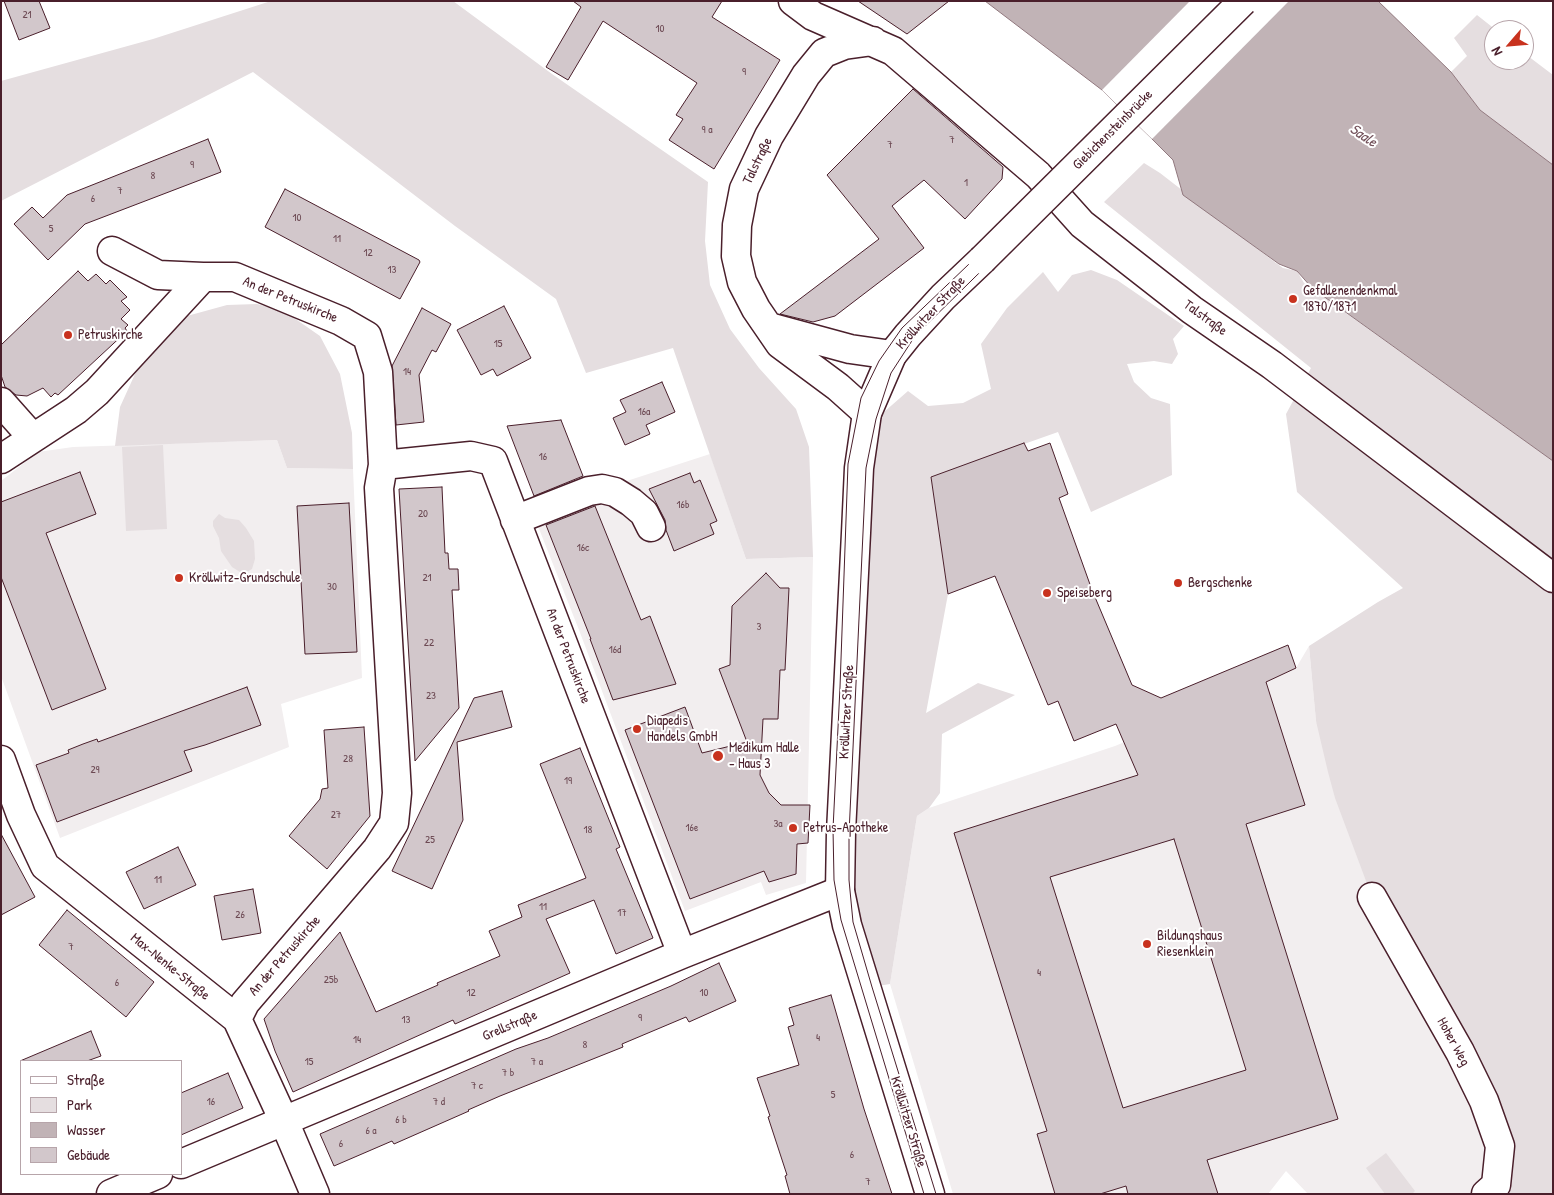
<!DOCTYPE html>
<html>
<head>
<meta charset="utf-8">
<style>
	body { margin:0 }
	#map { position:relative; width:1554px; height:1195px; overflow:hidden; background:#fff; font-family:"Patrick Hand",sans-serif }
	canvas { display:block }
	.frame { position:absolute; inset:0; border:2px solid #4a1f2b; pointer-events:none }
	.legend { position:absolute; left:20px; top:1060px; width:162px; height:115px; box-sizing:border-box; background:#fff; border:1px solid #b7a5aa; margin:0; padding:6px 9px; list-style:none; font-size:15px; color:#4a1f2b }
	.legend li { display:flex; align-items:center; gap:10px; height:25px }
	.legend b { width:25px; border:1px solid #b7a5aa }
	.north { position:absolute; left:1484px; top:20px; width:50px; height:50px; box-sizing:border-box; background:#fff; border:1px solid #b7a5aa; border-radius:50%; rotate:243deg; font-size:14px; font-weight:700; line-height:20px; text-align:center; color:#4a1f2b }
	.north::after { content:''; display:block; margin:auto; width:18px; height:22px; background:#c8321e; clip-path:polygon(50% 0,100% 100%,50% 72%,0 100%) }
</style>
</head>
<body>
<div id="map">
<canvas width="1554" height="1195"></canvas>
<div class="frame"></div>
<ul class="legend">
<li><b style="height:6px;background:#fff"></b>Straße</li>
<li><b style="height:14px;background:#e5dee0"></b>Park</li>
<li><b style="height:14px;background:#c1b3b6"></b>Wasser</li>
<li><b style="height:14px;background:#d2c7cb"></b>Gebäude</li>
</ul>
<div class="north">N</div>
</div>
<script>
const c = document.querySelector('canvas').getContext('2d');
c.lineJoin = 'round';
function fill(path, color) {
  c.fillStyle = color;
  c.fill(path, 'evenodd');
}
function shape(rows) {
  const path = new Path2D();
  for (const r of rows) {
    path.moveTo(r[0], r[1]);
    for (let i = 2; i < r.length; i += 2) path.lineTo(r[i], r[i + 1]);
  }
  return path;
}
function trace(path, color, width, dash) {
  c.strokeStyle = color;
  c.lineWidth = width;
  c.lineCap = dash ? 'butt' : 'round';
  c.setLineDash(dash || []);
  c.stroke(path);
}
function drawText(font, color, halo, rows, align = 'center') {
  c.font = font + ' "Patrick Hand",sans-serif';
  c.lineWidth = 4;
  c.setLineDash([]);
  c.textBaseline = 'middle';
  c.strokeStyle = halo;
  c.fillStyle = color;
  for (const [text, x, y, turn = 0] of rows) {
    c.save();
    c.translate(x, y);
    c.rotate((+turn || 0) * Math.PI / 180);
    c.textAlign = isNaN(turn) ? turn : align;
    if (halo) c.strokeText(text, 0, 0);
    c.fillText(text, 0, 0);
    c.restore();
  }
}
const built = shape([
	[277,440,287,468,353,469,362,678,281,704,289,747,60,838,1,676,1,481,38,452,73,447],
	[710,454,746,559,813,557,806,883,766,895,761,882,685,911,579,630,530,506,602,489],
	[1309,646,1316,721,1500,1146,1486,1194,1308,1194,1286,1171,1268,1194,953,1194,890,984,917,816,929,808,1115,746,1227,699,1296,668]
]);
const green = shape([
	[271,1,453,1,552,74,708,182,705,241,710,285,730,329,759,368,796,409,809,447,813,557,746,559,673,348,586,373,556,299,455,226,253,72,1,201,1,81,153,39],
	[1477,15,1496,30,1494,30,1494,60,1524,60,1524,53,1553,75,1553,165,1480,110,1451,72,1467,56,1454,38],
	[1144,163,1160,173,1276,263,1283,268,1297,271,1304,283,1553,461,1553,1194,1486,1194,1500,1147,1372,897,1335,798,1328,772,1316,721,1309,646,1378,602,1403,588,1297,492,1286,414,1311,368,1104,202],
	[1091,270,1117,280,1184,326,1173,339,1178,354,1172,364,1154,361,1127,364,1134,382,1151,398,1170,404,1172,475,1091,512,1058,432,931,477,948,594,926,713,978,683,1015,695,942,734,940,793,929,808,917,816,890,984,872,987,853,922,849,834,876,419,908,391,928,406,963,403,991,389,981,344,1007,308,1043,272,1058,292,1072,275],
	[257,304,284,311,320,336,340,374,352,433,353,469,287,468,277,440,115,446,120,407,135,374,161,337,187,316,227,305],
	[163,445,167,529,126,531,122,447],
	[219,514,225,518,239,520,246,528,254,541,255,559,252,569,245,573,240,572,232,567,221,551,219,538,213,526,213,521],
	[1386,1153,1415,1191,1412,1194,1385,1194,1366,1168]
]);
const water = shape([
	[985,1,1378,1,1451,72,1480,110,1553,165,1553,461,1312,288,1297,271,1279,264,1183,195,1173,160,1152,139,1102,90,985,1]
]);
const pier = shape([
	[1190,1,1289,1,1152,139,1102,90]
]);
const building = shape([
	[4,1,39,1,50,28,19,40,4,1],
	[573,1,722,1,712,17,780,60,714,169,669,140,683,119,676,115,697,83,603,21,568,80,546,67,581,7,573,1],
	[858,1,949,1,907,34,858,1],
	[913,89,1003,167,1002,179,965,219,924,180,892,206,924,248,835,316,813,322,780,314,879,239,827,175,913,89],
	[208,139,221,172,85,224,48,260,14,224,32,207,43,218,67,195,208,139],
	[285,189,419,260,420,262,400,299,265,227,285,189],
	[78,271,88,281,96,274,106,284,110,280,127,297,121,301,130,310,121,319,128,325,125,328,127,331,58,395,55,393,51,397,43,388,27,396,16,395,5,387,1,375,1,345,78,271],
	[504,306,531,358,497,376,493,369,481,375,457,330,504,306],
	[422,308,451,324,436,352,432,350,419,375,424,422,396,425,392,366,422,308],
	[662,382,675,412,646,425,650,434,625,445,613,418,626,412,620,400,662,382],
	[561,420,583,476,534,496,507,426,561,420],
	[1024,443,1028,451,1050,443,1068,494,1059,498,1092,590,1132,685,1161,698,1288,645,1296,668,1266,682,1305,805,1246,824,1338,1119,1207,1160,1218,1194,1128,1194,1126,1186,1100,1194,1055,1194,1037,1134,1047,1131,954,833,1138,775,1116,724,1074,741,1058,701,1048,705,995,576,948,594,931,477,1024,443],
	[1174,839,1246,1070,1123,1108,1050,877,1174,839],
	[80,472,96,514,46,533,106,689,52,710,1,577,1,502,80,472],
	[690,473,694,483,700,480,717,521,710,524,714,534,674,551,666,530,665,520,649,489,690,473],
	[442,487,445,553,448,553,449,569,458,569,459,590,452,590,459,708,415,761,399,489,442,487],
	[349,503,357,652,305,654,297,506,349,503],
	[595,506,641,620,650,616,676,684,613,700,590,639,591,639,546,525,595,506],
	[766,573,780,588,789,588,785,670,780,670,778,719,763,719,760,775,769,793,781,805,810,805,808,843,797,844,796,874,769,882,764,871,690,899,625,730,685,707,702,753,747,742,719,669,730,665,732,606,766,573],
	[247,687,261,725,205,745,184,751,192,771,57,822,36,765,69,753,68,750,83,744,97,739,98,742,247,687],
	[502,691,512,727,457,742,463,820,432,889,392,871,474,698,502,691],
	[364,727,370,816,327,869,289,836,320,799,322,789,328,788,324,730,364,727],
	[580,748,620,847,616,849,653,938,616,954,594,900,546,919,570,973,455,1024,453,1020,293,1092,275,1051,264,1019,340,932,376,1012,438,985,437,983,500,956,489,931,522,917,518,905,586,878,540,764,580,748],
	[1,834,35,897,1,915,1,834],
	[178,847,196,885,144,909,126,872,178,847],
	[253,889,261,933,222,940,214,896,253,889],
	[67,910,154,982,126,1017,39,945,67,910],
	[719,963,736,1001,689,1022,686,1017,622,1044,623,1047,500,1096,468,1110,469,1111,394,1144,392,1141,334,1166,320,1134,516,1049,548,1038,671,986,719,963],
	[831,995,864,1109,892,1194,790,1194,785,1176,787,1175,768,1117,770,1116,757,1078,799,1065,788,1027,794,1025,789,1008,831,995],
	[91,1031,101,1056,87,1061,20,1061,91,1031],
	[228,1073,243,1108,181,1135,181,1093,228,1073]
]);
const minor = shape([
	[793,1,813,16,893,51,1038,175,1082,224,1192,310,1272,365,1553,578],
	[112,251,158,275,203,277],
	[769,327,850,349,892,355],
	[1,402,33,438],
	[867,413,838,387,780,344,756,309,742,282,736,256,737,225,744,189,769,136,806,75,824,53,844,45,873,41],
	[1,459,76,410,97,392,203,277,235,277,341,321,367,336,378,372,383,465,379,488,397,793,394,823,377,849,245,1003,237,1019],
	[383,465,471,456,493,461,682,954],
	[515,520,589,491,602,489,615,492,631,502,644,513,651,527],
	[1,760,21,815,45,866,237,1019,284,1121,315,1194],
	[1372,897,1460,1052,1484,1101,1500,1146,1496,1185,1486,1194],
	[181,1164,682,954,840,891],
	[111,1194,158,1174]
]);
const major = shape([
	[930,1194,847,925,840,891,841,832,856,533,859,468,867,413,892,355,908,335,943,297,982,260]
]);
const tram = shape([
	[924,1194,841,920,834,880,833,829,840,687,848,464,861,398,879,361,902,328,1013,222,1233,1],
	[936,1194,872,987,853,922,849,880,849,834,866,468,876,419,891,373,915,336,1256,1]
]);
const majorBridge = shape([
	[982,260,1243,1]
]);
const markers = [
	[1293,299,5,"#c8321e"],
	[68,335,5,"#c8321e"],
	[179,578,5,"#c8321e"],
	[1178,583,5,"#c8321e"],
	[1047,593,5,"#c8321e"],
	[637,729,5,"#c8321e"],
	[718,756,6,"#c8321e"],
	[793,828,5,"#c8321e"],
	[1147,944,5,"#c8321e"]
];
const numberNames = [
	["21",27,15],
	["10",660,29],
	["9",744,72],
	["9 a",707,130],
	["7",952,140],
	["7",890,145],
	["9",192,165],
	["8",153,176],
	["1",966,183],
	["7",120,191],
	["6",93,199],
	["10",297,218],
	["5",51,229],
	["11",337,239],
	["12",368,253],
	["13",392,270],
	["15",498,344],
	["14",407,372],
	["16a",644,412],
	["16",543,457],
	["16b",683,505],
	["20",423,514],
	["16c",583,548],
	["21",427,578],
	["30",332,587],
	["3",759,627],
	["22",429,643],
	["16d",615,650],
	["23",431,696],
	["28",348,759],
	["29",95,770],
	["19",568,781],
	["27",336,815],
	["3a",778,824],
	["16e",692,828],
	["18",588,830],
	["25",430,840],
	["11",158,880],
	["11",543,907],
	["17",622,913],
	["26",240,915],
	["7",71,947],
	["4",1039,973],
	["25b",331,980],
	["6",117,983],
	["12",471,993],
	["10",704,993],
	["9",640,1018],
	["13",406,1020],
	["4",818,1038],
	["14",357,1040],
	["8",585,1045],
	["15",309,1062],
	["7 a",537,1062],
	["7 b",508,1073],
	["7 c",477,1086],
	["5",833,1095],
	["16",211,1102],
	["7 d",439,1102],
	["6 b",401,1120],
	["6 a",371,1131],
	["6",341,1144],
	["6",852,1155],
	["7",868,1182]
];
const streetNames = [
	["Giebichensteinbrücke",1113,130,-45],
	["Talstraße",758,161,-64],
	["An der Petruskirche",290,300,22],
	["Kröllwitzer Straße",931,313,-47],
	["Talstraße",1205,318,36],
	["An der Petruskirche",568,656,69],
	["Kröllwitzer Straße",847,712,-87],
	["An der Petruskirche",285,956,-49],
	["Max-Nenke-Straße",170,967,39],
	["Grellstraße",510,1026,-23],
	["Hoher Weg",1453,1042,61],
	["Kröllwitzer Straße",908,1122,73]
];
const poiNames = [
	["Gefallenendenkmal",1303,291],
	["1870/1871",1303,307],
	["Petruskirche",78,335],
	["Kröllwitz-Grundschule",189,578],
	["Bergschenke",1188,583],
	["Speiseberg",1057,593],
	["Diapedis",647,721],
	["Handels GmbH",647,737],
	["Medikum Halle",729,748],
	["- Haus 3",729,764],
	["Petrus-Apotheke",803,828],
	["Bildungshaus",1157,936],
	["Riesenklein",1157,952]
];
const waterNames = [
	["Saale",1363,136,34]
];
fill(built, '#f2eeef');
fill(green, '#e5dee0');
fill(water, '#c1b3b6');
trace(water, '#91787e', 1);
fill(pier, '#fff');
fill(building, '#d2c7cb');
trace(building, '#4a1f2b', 1);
trace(minor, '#4a1f2b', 31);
trace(major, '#4a1f2b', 31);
trace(minor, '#fff', 28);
trace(major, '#fff', 28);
trace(tram, '#4a1f2b', 1);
trace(majorBridge, '#4a1f2b', 31, []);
trace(majorBridge, '#fff', 28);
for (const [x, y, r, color] of markers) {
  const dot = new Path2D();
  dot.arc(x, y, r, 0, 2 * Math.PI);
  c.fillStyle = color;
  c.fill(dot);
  trace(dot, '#fff', 2);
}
drawText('11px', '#6c4953', null, numberNames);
drawText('14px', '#4a1f2b', '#fff', streetNames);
drawText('14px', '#4a1f2b', '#fff', poiNames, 'left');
drawText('italic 15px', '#74535c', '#fff', waterNames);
</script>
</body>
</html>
